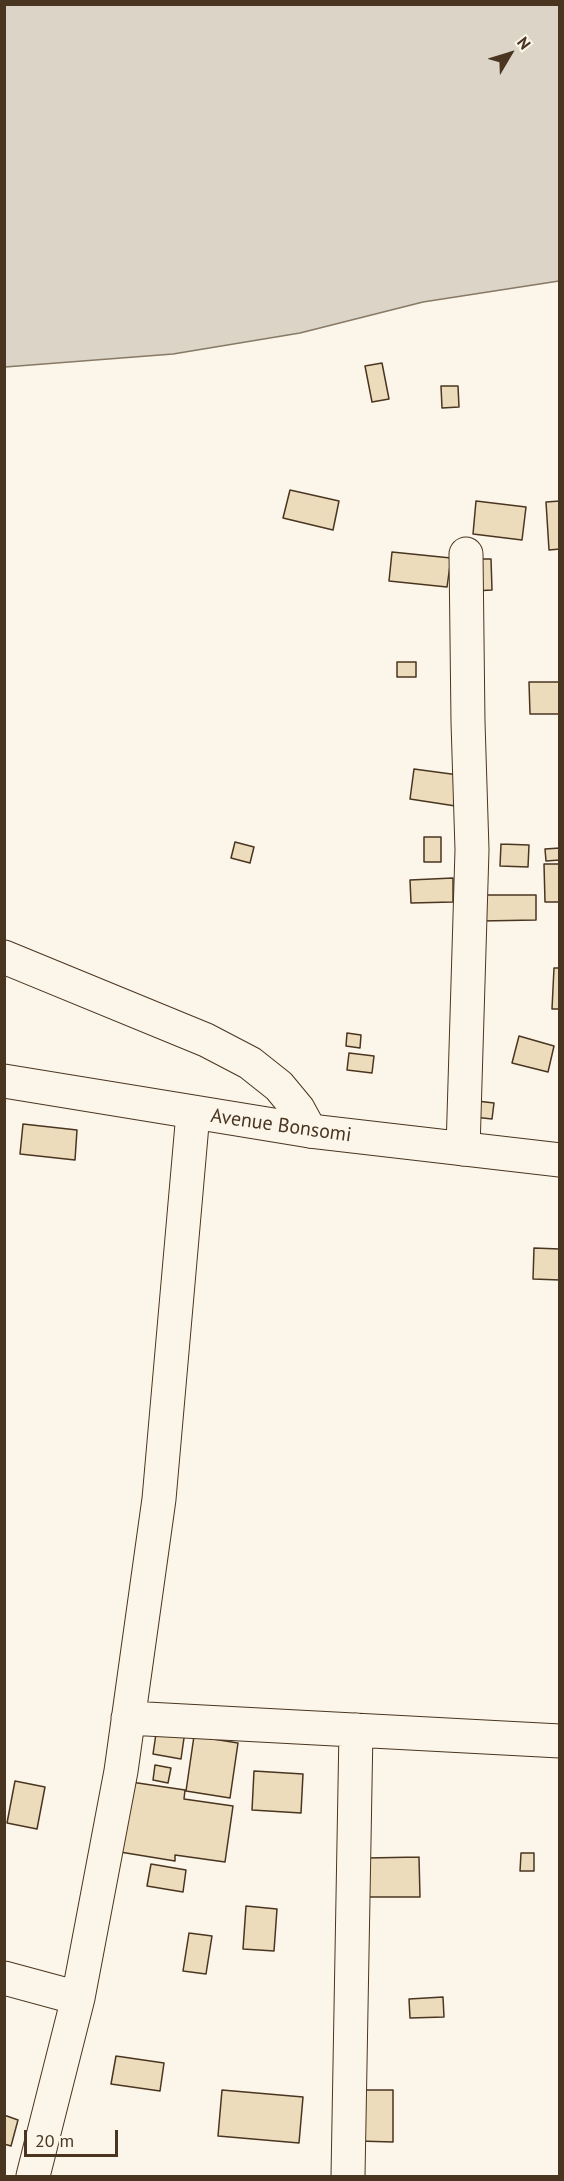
<!DOCTYPE html>
<html>
<head>
<meta charset="utf-8">
<style>
	body { margin:0 }
	#map { position:relative; width:564px; height:2181px; overflow:hidden; background:#fbf6e9; font-family:"PT Sans",sans-serif }
	canvas { display:block }
	.frame { position:absolute; inset:0; border:6px solid #4a3520; pointer-events:none }
	.north { position:absolute; left:480px; top:24px; width:60px; height:60px; -webkit-text-stroke:4px #fbf6e9; paint-order:stroke; rotate:52deg; font-size:16px; font-weight:700; line-height:24px; text-align:center; color:#4a3520 }
	.north::after { content:''; display:block; margin:auto; width:21px; height:27px; background:#4a3520; clip-path:polygon(50% 0,100% 100%,50% 72%,0 100%) }
	.scale { position:absolute; left:24px; top:2130px; width:94px; height:27px; box-sizing:border-box; border:3px solid #4a3520; border-top:0; padding-left:8px; font-size:18px; line-height:21px; white-space:nowrap; color:#4a3520; -webkit-text-stroke:4px #fbf6e9; paint-order:stroke }
</style>
</head>
<body>
<div id="map">
<canvas width="564" height="2181"></canvas>
<div class="frame"></div>
<div class="north">N</div>
<div class="scale">20 m</div>
</div>
<script>
const c = document.querySelector('canvas').getContext('2d');
c.lineJoin = 'round';
function fill(path, color) {
  c.fillStyle = color;
  c.fill(path, 'evenodd');
}
function shape(rows) {
  const path = new Path2D();
  for (const r of rows) {
    path.moveTo(r[0], r[1]);
    for (let i = 2; i < r.length; i += 2) path.lineTo(r[i], r[i + 1]);
  }
  return path;
}
function trace(path, color, width, dash) {
  c.strokeStyle = color;
  c.lineWidth = width;
  c.lineCap = dash ? 'butt' : 'round';
  c.setLineDash(dash || []);
  c.stroke(path);
}
function drawText(font, color, halo, rows, align = 'center') {
  c.font = font + ' "PT Sans",sans-serif';
  c.lineWidth = 4.5;
  c.setLineDash([]);
  c.textBaseline = 'middle';
  c.strokeStyle = halo;
  c.fillStyle = color;
  for (const [text, x, y, turn = 0] of rows) {
    c.save();
    c.translate(x, y);
    c.rotate((+turn || 0) * Math.PI / 180);
    c.textAlign = isNaN(turn) ? turn : align;
    if (halo) c.strokeText(text, 0, 0);
    c.fillText(text, 0, 0);
    c.restore();
  }
}
const water = shape([
	[5,4,559,5,559,281,423,302,300,333,173,354,5,367,5,4]
]);
const building = shape([
	[382,363,389,399,372,402,365,366,382,363],
	[441,386,458,386,459,407,442,408,441,386],
	[290,490,339,501,333,530,283,518,290,490],
	[476,501,526,507,522,540,473,534,476,501],
	[560,501,560,549,549,550,546,502,560,501],
	[392,552,451,558,447,587,389,581,392,552],
	[473,559,491,559,492,590,474,591,473,559],
	[397,662,416,662,416,677,397,677,397,662],
	[529,682,560,682,560,714,530,714,529,682],
	[414,769,466,776,462,807,410,799,414,769],
	[424,837,441,837,441,862,424,862,424,837],
	[235,842,254,847,250,863,231,858,235,842],
	[501,844,529,845,528,867,500,866,501,844],
	[560,848,560,860,546,861,545,849,560,848],
	[544,864,560,864,560,902,545,902,544,864],
	[453,878,453,902,411,903,410,880,453,878],
	[480,895,536,895,536,920,481,921,480,895],
	[554,968,560,968,560,1009,552,1009,554,968],
	[347,1033,361,1035,360,1048,346,1046,347,1033],
	[519,1036,554,1046,548,1072,512,1063,519,1036],
	[349,1053,374,1056,372,1073,347,1070,349,1053],
	[477,1101,494,1103,492,1119,474,1117,477,1101],
	[23,1124,77,1130,75,1160,20,1154,23,1124],
	[534,1248,560,1249,560,1280,533,1279,534,1248],
	[157,1727,185,1731,181,1759,153,1754,157,1727],
	[194,1736,238,1743,230,1798,186,1791,194,1736],
	[155,1765,171,1768,168,1783,153,1780,155,1765],
	[254,1771,303,1774,301,1813,252,1810,254,1771],
	[15,1781,45,1787,37,1829,7,1823,15,1781],
	[131,1782,185,1790,184,1799,233,1806,225,1862,175,1855,175,1861,120,1852,131,1782],
	[521,1853,534,1853,534,1871,520,1871,521,1853],
	[419,1857,420,1897,368,1897,367,1858,419,1857],
	[151,1864,186,1870,183,1892,147,1886,151,1864],
	[246,1906,277,1909,274,1951,243,1949,246,1906],
	[189,1933,212,1936,206,1974,183,1971,189,1933],
	[443,1997,444,2017,410,2018,409,1999,443,1997],
	[116,2056,164,2063,160,2091,111,2084,116,2056],
	[222,2090,303,2097,299,2143,218,2136,222,2090],
	[358,2090,393,2090,393,2142,358,2141,358,2090],
	[4,2115,18,2120,11,2146,4,2144,4,2115]
]);
const minor = shape([
	[4,957,206,1040,250,1063,279,1086,298,1109,310,1131],
	[463,1149,472,850,468,722,466,554],
	[128,1718,560,1741],
	[4,1978,78,1998],
	[33,2176,78,1998,121,1771,159,1499,193,1113],
	[348,2176,356,1730]
]);
const major = shape([
	[4,1081,310,1131,560,1160]
]);
const streetNames = [
	["Avenue Bonsomi",281,1126,8]
];
fill(water, '#dcd4c6');
trace(water, '#887966', 1.5);
fill(building, '#ecdcbc');
trace(building, '#4a3520', 1.5);
trace(minor, '#4a3520', 35);
trace(major, '#4a3520', 35);
trace(minor, '#fbf6e9', 33);
trace(major, '#fbf6e9', 33);
drawText('20px', '#4a3520', '#fbf6e9', streetNames);
</script>
</body>
</html>
